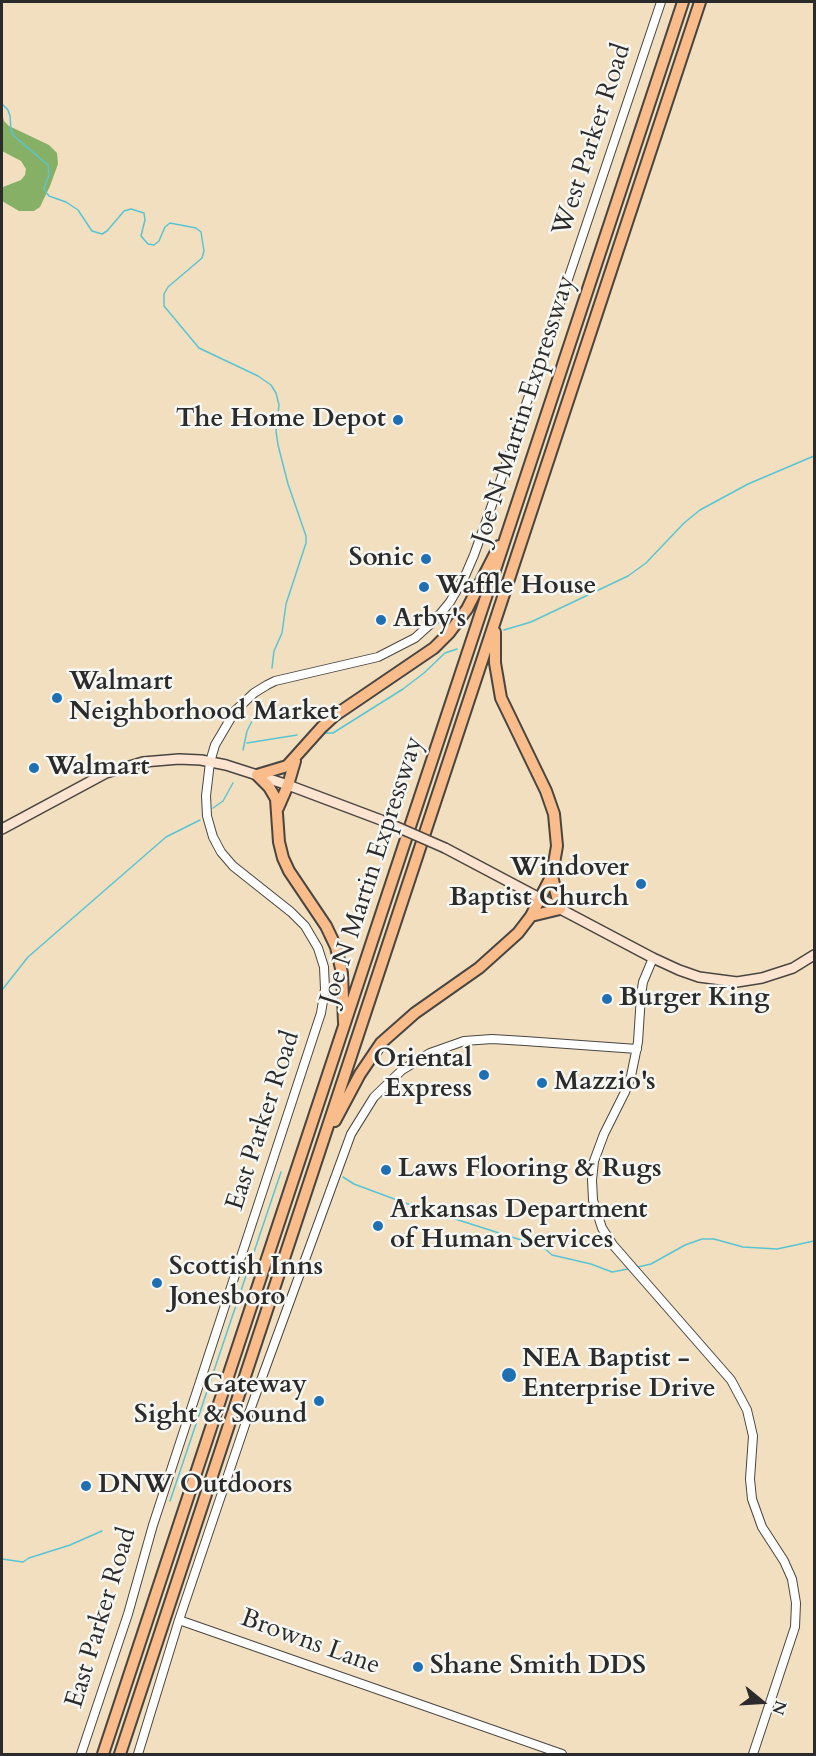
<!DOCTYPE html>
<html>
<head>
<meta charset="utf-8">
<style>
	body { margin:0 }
	#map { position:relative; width:816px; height:1756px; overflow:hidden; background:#f1dfc0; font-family:Cardo,serif }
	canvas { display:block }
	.frame { position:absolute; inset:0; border:3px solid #2b2b2b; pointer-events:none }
	.north { position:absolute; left:732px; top:1672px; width:60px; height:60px; -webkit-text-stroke:4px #f6f6f2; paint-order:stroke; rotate:108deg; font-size:16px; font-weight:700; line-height:24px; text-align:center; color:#2b2b2b }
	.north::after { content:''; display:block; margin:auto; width:21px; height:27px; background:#2b2b2b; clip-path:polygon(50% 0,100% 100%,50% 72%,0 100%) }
</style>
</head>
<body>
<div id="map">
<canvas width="816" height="1756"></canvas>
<div class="frame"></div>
<div class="north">N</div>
</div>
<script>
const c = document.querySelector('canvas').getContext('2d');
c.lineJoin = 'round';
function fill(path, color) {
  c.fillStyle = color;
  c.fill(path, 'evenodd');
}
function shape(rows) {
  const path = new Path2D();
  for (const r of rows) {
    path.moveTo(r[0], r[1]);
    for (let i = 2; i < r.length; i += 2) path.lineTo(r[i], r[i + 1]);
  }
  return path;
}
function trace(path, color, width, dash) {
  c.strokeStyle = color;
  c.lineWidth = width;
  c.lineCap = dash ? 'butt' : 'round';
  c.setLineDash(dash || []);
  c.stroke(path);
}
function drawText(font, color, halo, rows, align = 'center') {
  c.font = font + ' Cardo,serif';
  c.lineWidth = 5;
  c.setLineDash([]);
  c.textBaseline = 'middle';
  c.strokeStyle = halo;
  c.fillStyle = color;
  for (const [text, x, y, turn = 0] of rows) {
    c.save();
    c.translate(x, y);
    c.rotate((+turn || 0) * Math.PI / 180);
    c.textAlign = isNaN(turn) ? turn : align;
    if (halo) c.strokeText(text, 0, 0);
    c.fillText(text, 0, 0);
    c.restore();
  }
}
const forest = shape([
	[2,114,4,121,9,126,49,145,57,153,58,164,50,186,40,207,34,211,19,211,2,201,3,187,21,180,25,175,26,169,21,161,2,151]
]);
const stream = shape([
	[2,104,8,110,10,116,11,131,14,136,48,165,49,175,44,188,45,191,49,196,66,202,78,210,92,231,102,234,107,231,124,211,131,209,144,213,145,220,141,236,148,244,154,245,159,241,165,227,170,223,196,228,201,232,204,251,202,258,168,287,164,294,164,306,199,348,258,376,271,385,276,393,279,405,276,431,278,445,288,484,306,536,306,543,286,604,282,633,274,651,272,668],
	[504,630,531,622,628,576,646,563,684,523,700,510,748,484,814,456],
	[326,733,333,733,403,689,424,673,445,653,457,649],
	[247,743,297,735],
	[243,750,247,731,262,701],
	[213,808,223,801,233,783],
	[2,990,28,957,166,837,200,820],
	[343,1177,354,1184,405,1203,543,1247,552,1255,591,1264,612,1272,628,1269],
	[638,1267,651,1264,685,1245,702,1239,714,1239,743,1247,777,1249,814,1241],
	[170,1501,281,1172],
	[2,1559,23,1562,29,1558,70,1545,102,1531]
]);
const tertiary = shape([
	[653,958,643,982,641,995,638,1042,631,1076,625,1092,604,1134,594,1161,592,1180,593,1200,602,1228,613,1245,731,1380,747,1410,753,1436,750,1479,752,1499,762,1527,784,1561,792,1579,796,1603,795,1627,753,1754],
	[179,1620,562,1754],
	[81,1754,128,1614,153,1525,321,1013,325,989,324,967,318,948,305,926,291,912,233,866,221,852,213,837,207,816,206,796,210,762,215,745,235,711,254,693,267,685,275,681,378,657,415,638,436,619,450,602,465,576,474,555,498,488,661,2],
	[138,1754,179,1620,249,1413,351,1134,374,1097,402,1070,430,1053,464,1041,492,1039,525,1041,637,1049]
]);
const secondary = shape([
	[2,829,106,773,143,762,179,759,201,760,226,765,288,785,381,820],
	[445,848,653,958,679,970,699,977,737,982,762,978,793,968,814,955]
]);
const motorway = shape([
	[257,775,287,766,322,727,334,716,434,648,449,633,467,609,499,546],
	[257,775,269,787,276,799,279,842,283,858,289,871,326,926,336,947,342,973,344,1023],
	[278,808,288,785,295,761],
	[531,916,560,909,552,876],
	[335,1121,360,1074,381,1043,415,1013,479,968,518,933,531,916,552,875,557,846,554,814,546,791,501,698,495,663,495,632],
	[103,1754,683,2],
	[120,1754,700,2]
]);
const secondaryBridge = shape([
	[381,820,445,848]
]);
const markers = [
	[398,420,6,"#1f6fb2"],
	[426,559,6,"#1f6fb2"],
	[424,587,6,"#1f6fb2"],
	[381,620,6,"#1f6fb2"],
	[57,698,6,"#1f6fb2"],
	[34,768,6,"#1f6fb2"],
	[641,884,6,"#1f6fb2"],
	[607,999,6,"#1f6fb2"],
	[484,1075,6,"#1f6fb2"],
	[542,1083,6,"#1f6fb2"],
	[386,1170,6,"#1f6fb2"],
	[378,1226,6,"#1f6fb2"],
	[157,1283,6,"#1f6fb2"],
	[509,1375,8,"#1f6fb2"],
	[319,1401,6,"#1f6fb2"],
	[86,1486,6,"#1f6fb2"],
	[418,1667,6,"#1f6fb2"]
];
const streetNames = [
	["West Parker Road",593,140,-72],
	["Joe N Martin Expressway",525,410,-72],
	["Joe N Martin Expressway",373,871,-72],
	["East Parker Road",264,1121,-72],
	["East Parker Road",102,1618,-73],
	["Browns Lane",310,1643,20]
];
const poiNames = [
	["The Home Depot",386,420,"right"],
	["Sonic",414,559,"right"],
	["Waffle House",436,587],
	["Arby's",393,620],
	["Walmart",69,683],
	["Neighborhood Market",69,713],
	["Walmart",46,768],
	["Windover",629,869,"right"],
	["Baptist Church",629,899,"right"],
	["Burger King",619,999],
	["Oriental",472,1060,"right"],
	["Express",472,1090,"right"],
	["Mazzio's",554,1083],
	["Laws Flooring & Rugs",398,1170],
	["Arkansas Department",390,1211],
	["of Human Services",390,1241],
	["Scottish Inns",169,1268],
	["Jonesboro",169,1298],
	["NEA Baptist -",522,1360],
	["Enterprise Drive",522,1390],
	["Gateway",307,1386,"right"],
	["Sight & Sound",307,1416,"right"],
	["DNW Outdoors",98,1486],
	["Shane Smith DDS",430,1667]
];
fill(forest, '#86b066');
trace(stream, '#59c5d2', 1.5);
trace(tertiary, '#494641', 10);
trace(secondary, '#494641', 12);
trace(motorway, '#494641', 14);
trace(tertiary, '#fff', 8);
trace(secondary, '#fde4d0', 9);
trace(motorway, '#f9bc8a', 10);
trace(secondaryBridge, '#494641', 12, []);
trace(secondaryBridge, '#fde4d0', 9);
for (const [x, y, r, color] of markers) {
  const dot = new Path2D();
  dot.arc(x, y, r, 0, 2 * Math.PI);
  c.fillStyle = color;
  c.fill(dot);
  trace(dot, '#f6f6f2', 2);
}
drawText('26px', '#2b2b2b', '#f6f6f2', streetNames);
drawText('bold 26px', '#2b2b2b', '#f6f6f2', poiNames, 'left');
</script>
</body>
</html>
